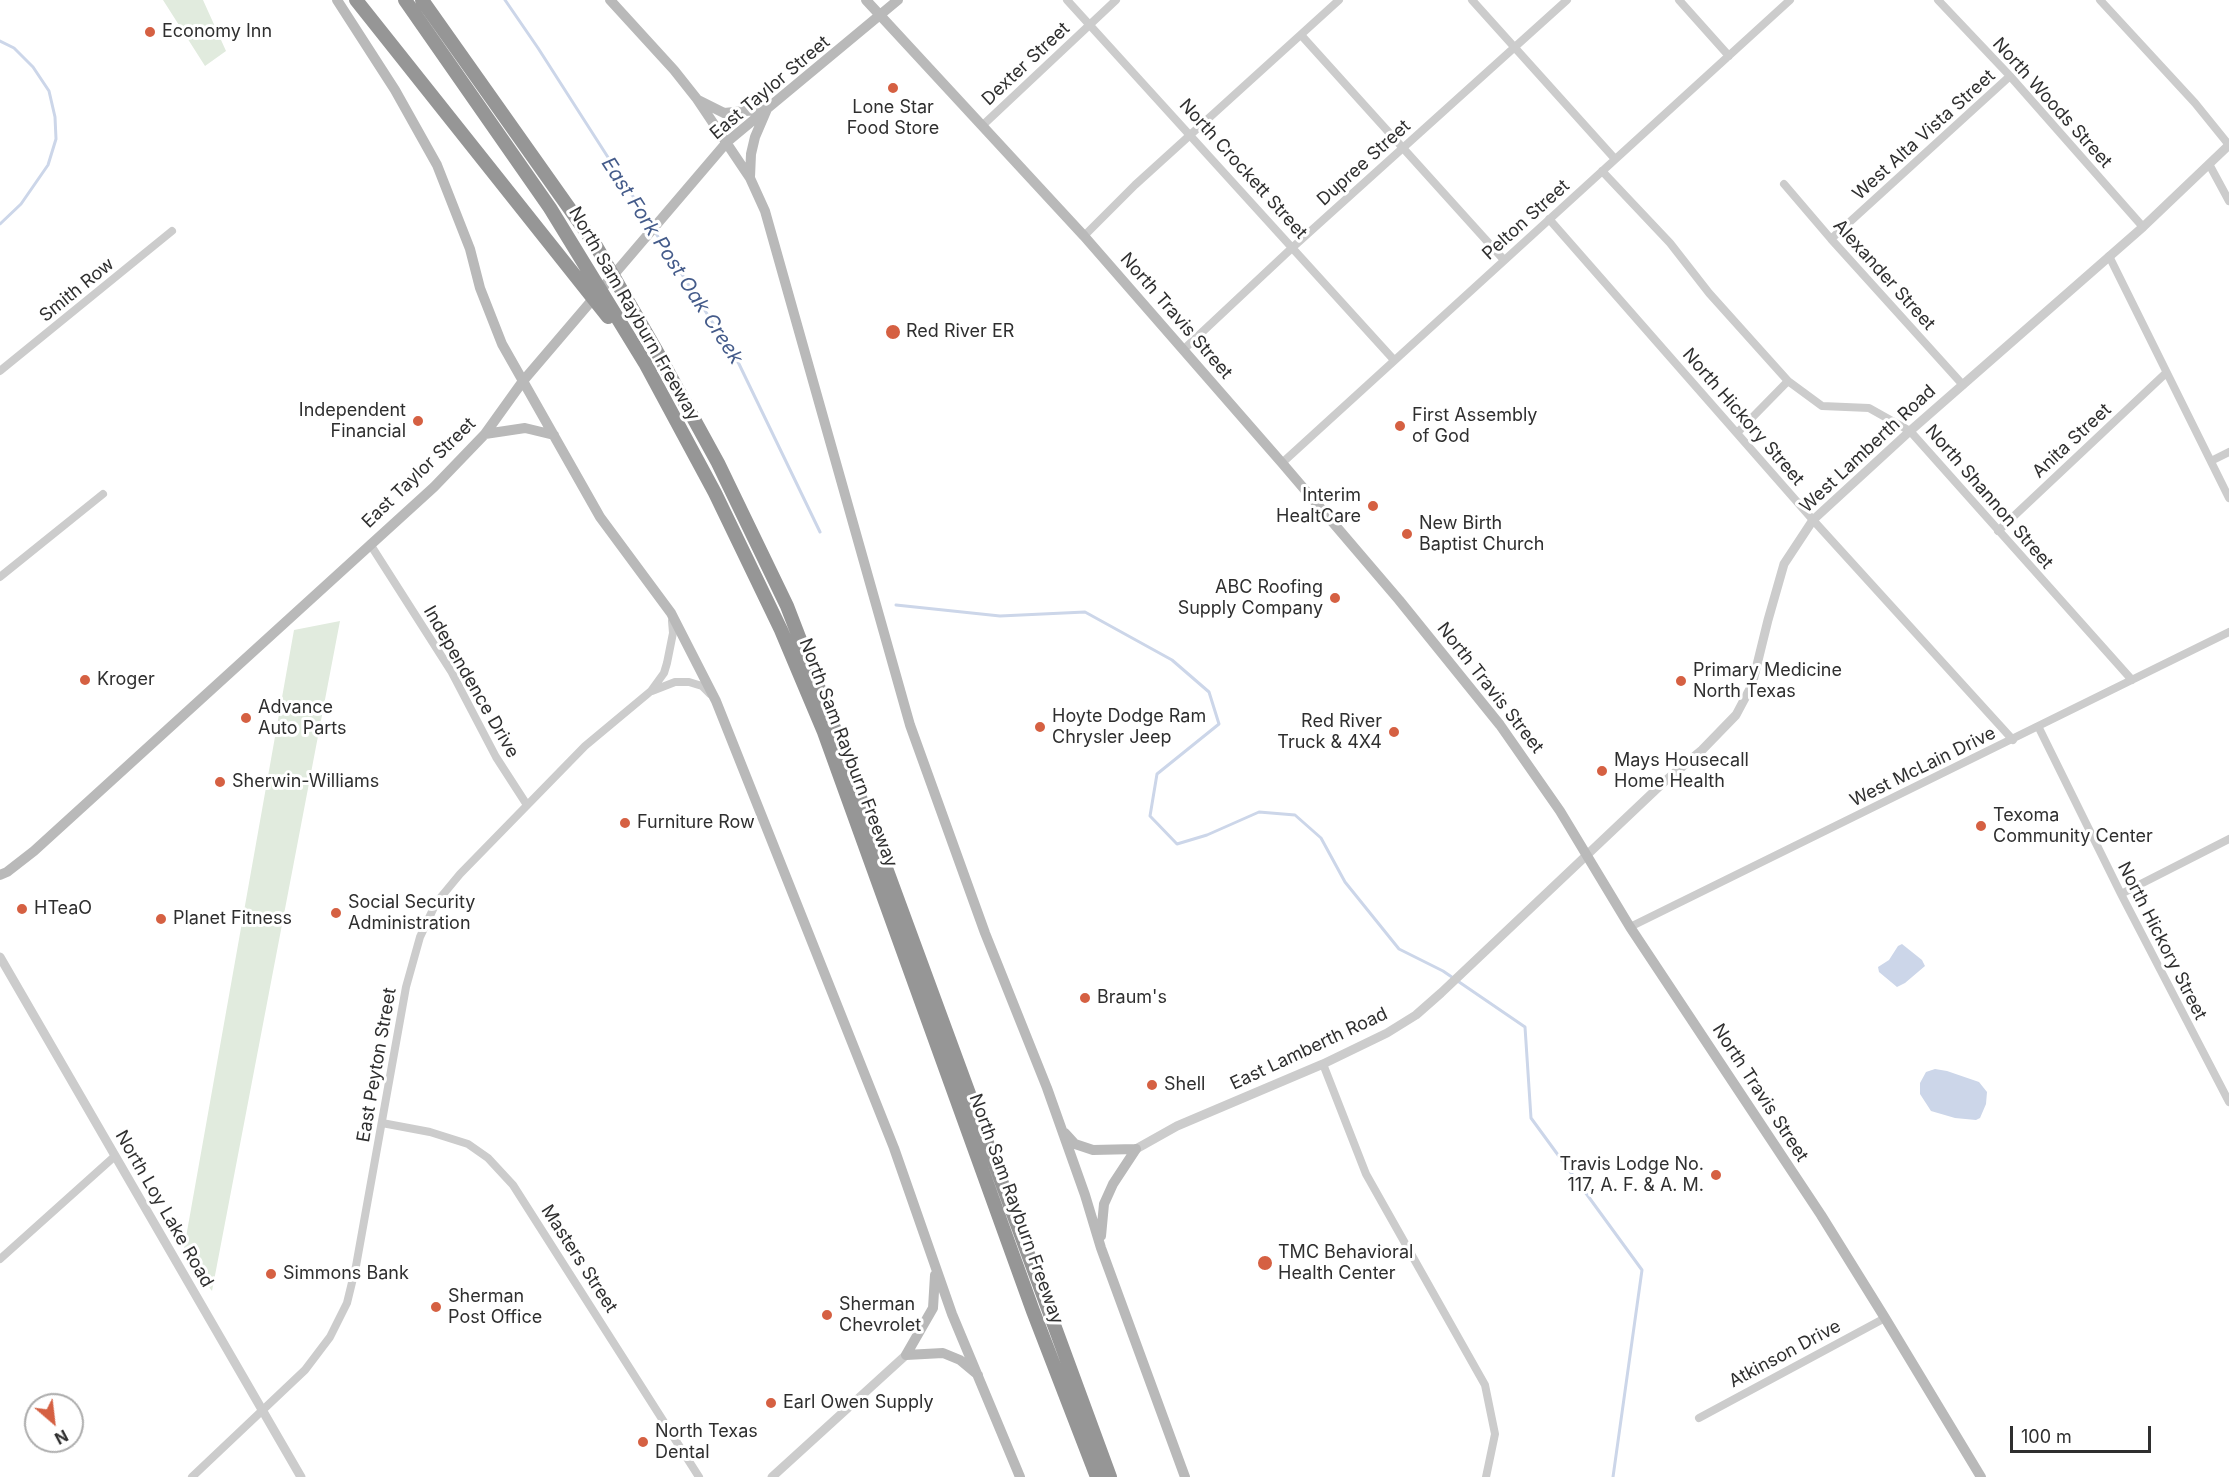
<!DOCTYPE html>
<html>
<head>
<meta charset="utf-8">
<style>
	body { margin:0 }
	#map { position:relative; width:2229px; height:1477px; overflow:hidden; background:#fff; font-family:Inter,sans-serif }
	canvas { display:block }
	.north { position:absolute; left:24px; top:1393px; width:60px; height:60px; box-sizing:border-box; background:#fff; border:2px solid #acacac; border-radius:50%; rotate:152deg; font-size:16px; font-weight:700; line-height:24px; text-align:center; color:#2f2f2f }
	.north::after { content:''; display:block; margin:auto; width:21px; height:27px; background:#d56042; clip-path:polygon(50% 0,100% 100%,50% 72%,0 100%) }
	.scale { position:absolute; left:2010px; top:1426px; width:141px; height:27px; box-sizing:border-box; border:3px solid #2f2f2f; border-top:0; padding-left:8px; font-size:18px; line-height:21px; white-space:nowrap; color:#2f2f2f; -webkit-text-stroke:4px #fff; paint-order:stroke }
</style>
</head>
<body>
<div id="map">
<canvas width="2229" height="1477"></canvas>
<div class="north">N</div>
<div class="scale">100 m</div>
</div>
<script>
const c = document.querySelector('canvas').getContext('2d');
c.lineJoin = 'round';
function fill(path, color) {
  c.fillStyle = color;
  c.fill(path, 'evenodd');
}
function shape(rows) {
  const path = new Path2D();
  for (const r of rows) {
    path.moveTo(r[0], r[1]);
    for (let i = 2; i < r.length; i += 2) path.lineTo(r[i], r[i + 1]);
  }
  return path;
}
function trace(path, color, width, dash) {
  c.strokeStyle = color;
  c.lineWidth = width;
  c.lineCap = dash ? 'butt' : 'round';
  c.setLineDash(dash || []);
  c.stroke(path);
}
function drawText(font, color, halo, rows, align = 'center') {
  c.font = font + ' Inter,sans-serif';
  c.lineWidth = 6;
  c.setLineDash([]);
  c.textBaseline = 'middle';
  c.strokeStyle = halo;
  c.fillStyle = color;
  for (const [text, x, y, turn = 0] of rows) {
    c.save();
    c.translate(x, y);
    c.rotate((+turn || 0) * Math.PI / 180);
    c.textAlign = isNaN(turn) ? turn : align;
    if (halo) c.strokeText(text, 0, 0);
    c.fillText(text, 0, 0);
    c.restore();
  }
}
const green = shape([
	[163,0,203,0,226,51,205,66],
	[340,621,212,1291,183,1254,294,630]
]);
const water = shape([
	[1902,944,1922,960,1925,966,1905,983,1897,987,1879,972,1878,967,1889,960,1898,946],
	[1935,1069,1947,1071,1979,1082,1987,1092,1986,1104,1980,1118,1976,1120,1955,1118,1931,1111,1920,1094,1920,1083,1926,1072]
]);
const stream = shape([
	[505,0,538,48,652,226],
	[0,41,14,48,33,67,49,91,55,117,56,139,48,165,21,204,0,224],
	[655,232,739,364,820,532],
	[896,605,1000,616,1085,612,1172,660,1209,692,1219,724,1157,774,1150,816,1177,844,1207,835,1259,812,1295,815,1321,838,1345,882,1399,949,1443,971,1525,1027,1531,1118,1642,1270,1613,1477]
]);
const minor = shape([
	[1067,0,1394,360],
	[1472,0,1615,159],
	[1679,0,1729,56],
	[1938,0,2010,76,2143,227],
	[2100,0,2195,103,2229,145],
	[1301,35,1504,260],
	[983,125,1116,0],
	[2209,164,2229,201],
	[1602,171,1670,243,1709,293,1788,381,1822,406,1869,408,1910,431,2132,680],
	[1784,184,1831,239,1963,385],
	[1549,219,1813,520,2013,740],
	[1084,236,1135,185,1339,0],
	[1831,239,2010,76],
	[2109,256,2229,498],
	[1183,350,1293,247,1567,0],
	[0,371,172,231],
	[1737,433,1788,381],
	[2211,461,2229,452],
	[1282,463,1790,0],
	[1998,531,2166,373],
	[370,544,451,671,496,757,527,805],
	[0,577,103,494],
	[652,691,675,682,689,682,702,686,710,694],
	[2039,728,2121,894,2229,1102],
	[2121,894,2229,839],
	[1630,927,2229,632],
	[1323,1064,1366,1174,1485,1385,1495,1434,1486,1477],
	[382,1123,430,1132,468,1144,488,1158,513,1185,699,1477],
	[0,1259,115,1156],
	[1699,1418,1885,1318],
	[192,1477,305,1370,330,1337,347,1303,356,1266,406,987,420,937,436,903,460,874,585,746,651,691,664,673,667,663,673,633,672,621]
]);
const tertiary = shape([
	[0,957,301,1477],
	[1136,1149,1177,1126,1323,1064,1387,1033,1416,1015,1441,993,1664,782,1702,750,1736,715,1752,685,1768,620,1784,564,1813,520,1910,431,2143,227,2229,145],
	[772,1477,906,1355]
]);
const secondary = shape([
	[337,0,395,90,437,165,470,249,480,288,502,344,600,517,671,613,716,701,894,1148,952,1314,1020,1477],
	[610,0,674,70,697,99,750,178,765,211,910,725,985,933,1047,1088,1085,1195,1101,1248,1185,1477],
	[866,0,1084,236,1282,463,1399,600,1500,725,1560,811,1630,927,1821,1215,1885,1318,1981,1477],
	[698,100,724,113,767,109,755,137,751,154,750,177],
	[485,434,525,428,554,435],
	[0,875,7,872,34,851,434,487,485,434,523,381,727,142,898,0],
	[1065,1133,1075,1144,1093,1150,1136,1149],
	[1101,1236,1104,1204,1113,1184,1136,1149],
	[906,1355,933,1308,935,1275],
	[906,1355,943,1353,960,1360,978,1375]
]);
const motorway = shape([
	[356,0,608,317],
	[405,0,550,208,645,363,715,493,781,630,824,732,1033,1311,1097,1477],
	[422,0,596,246,656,350,718,463,787,606,843,751,1110,1477]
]);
const markers = [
	[150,32,6,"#d56042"],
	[893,88,6,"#d56042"],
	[893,332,8,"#d56042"],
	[418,421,6,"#d56042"],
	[1400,426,6,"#d56042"],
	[1373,506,6,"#d56042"],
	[1407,534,6,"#d56042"],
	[1335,598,6,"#d56042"],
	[85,680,6,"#d56042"],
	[1681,681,6,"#d56042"],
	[246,718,6,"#d56042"],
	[1040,727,6,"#d56042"],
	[1394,732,6,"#d56042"],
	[1602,771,6,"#d56042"],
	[220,782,6,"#d56042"],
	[625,823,6,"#d56042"],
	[1981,826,6,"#d56042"],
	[22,909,6,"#d56042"],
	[336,913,6,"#d56042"],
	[161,919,6,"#d56042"],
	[1085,998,6,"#d56042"],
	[1152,1085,6,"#d56042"],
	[1716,1175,6,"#d56042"],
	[1265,1263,8,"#d56042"],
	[271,1274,6,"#d56042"],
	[436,1307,6,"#d56042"],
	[827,1315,6,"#d56042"],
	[771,1403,6,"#d56042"],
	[643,1442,6,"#d56042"]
];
const poiNames = [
	["Economy Inn",162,32],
	["Lone Star",893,108,"center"],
	["Food Store",893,129,"center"],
	["Red River ER",906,332],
	["Independent",406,411,"right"],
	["Financial",406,432,"right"],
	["First Assembly",1412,416],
	["of God",1412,437],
	["Interim",1361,496,"right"],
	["HealtCare",1361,517,"right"],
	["New Birth",1419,524],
	["Baptist Church",1419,545],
	["ABC Roofing",1323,588,"right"],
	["Supply Company",1323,609,"right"],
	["Primary Medicine",1693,671],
	["North Texas",1693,692],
	["Kroger",97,680],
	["Advance",258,708],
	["Auto Parts",258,729],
	["Hoyte Dodge Ram",1052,717],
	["Chrysler Jeep",1052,738],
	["Red River",1382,722,"right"],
	["Truck & 4X4",1382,743,"right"],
	["Mays Housecall",1614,761],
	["Home Health",1614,782],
	["Sherwin-Williams",232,782],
	["Texoma",1993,816],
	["Community Center",1993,837],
	["Furniture Row",637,823],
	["Social Security",348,903],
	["Administration",348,924],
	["HTeaO",34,909],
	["Planet Fitness",173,919],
	["Braum's",1097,998],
	["Shell",1164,1085],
	["Travis Lodge No.",1704,1165,"right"],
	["117, A. F. & A. M.",1704,1186,"right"],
	["TMC Behavioral",1278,1253],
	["Health Center",1278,1274],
	["Simmons Bank",283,1274],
	["Sherman",448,1297],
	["Post Office",448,1318],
	["Sherman",839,1305],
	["Chevrolet",839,1326],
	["Earl Owen Supply",783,1403],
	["North Texas",655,1432],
	["Dental",655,1453]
];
const streetNames = [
	["Dexter Street",1026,64,-43],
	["East Taylor Street",770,88,-40],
	["North Woods Street",2052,103,48],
	["West Alta Vista Street",1924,135,-42],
	["Dupree Street",1364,163,-42],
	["North Crockett Street",1243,169,48],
	["Pelton Street",1526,220,-42],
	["Alexander Street",1884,275,48],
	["Smith Row",77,290,-39],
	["North Sam Rayburn Freeway",634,314,60],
	["North Travis Street",1176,316,49],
	["North Hickory Street",1743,417,49],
	["Anita Street",2072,441,-43],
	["West Lamberth Road",1868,449,-43],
	["East Taylor Street",419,473,-44],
	["North Shannon Street",1989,497,49],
	["Independence Drive",471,682,60],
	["North Travis Street",1490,688,52],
	["North Sam Rayburn Freeway",848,753,69],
	["West McLain Drive",1923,767,-26],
	["North Hickory Street",2162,941,63],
	["East Lamberth Road",1309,1049,-25],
	["East Peyton Street",377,1065,-80],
	["North Travis Street",1760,1093,57],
	["North Loy Lake Road",164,1209,60],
	["North Sam Rayburn Freeway",1016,1209,70],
	["Masters Street",579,1259,57],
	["Atkinson Drive",1785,1354,-28]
];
const waterNames = [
	["East Fork Post Oak Creek",672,261,57]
];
fill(green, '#e1ebde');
fill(water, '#ccd6e9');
trace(stream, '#ccd6e9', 3);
trace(minor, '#ccc', 8);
trace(tertiary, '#ccc', 9);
trace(secondary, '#b9b9b9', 10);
trace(motorway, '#969696', 14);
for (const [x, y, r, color] of markers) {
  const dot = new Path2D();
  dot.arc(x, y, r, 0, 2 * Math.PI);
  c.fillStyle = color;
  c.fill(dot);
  trace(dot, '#fff', 2);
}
drawText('18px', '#2f2f2f', '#fff', poiNames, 'left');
drawText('18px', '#2f2f2f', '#fff', streetNames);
drawText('italic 20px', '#445b8a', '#fff', waterNames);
</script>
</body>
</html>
